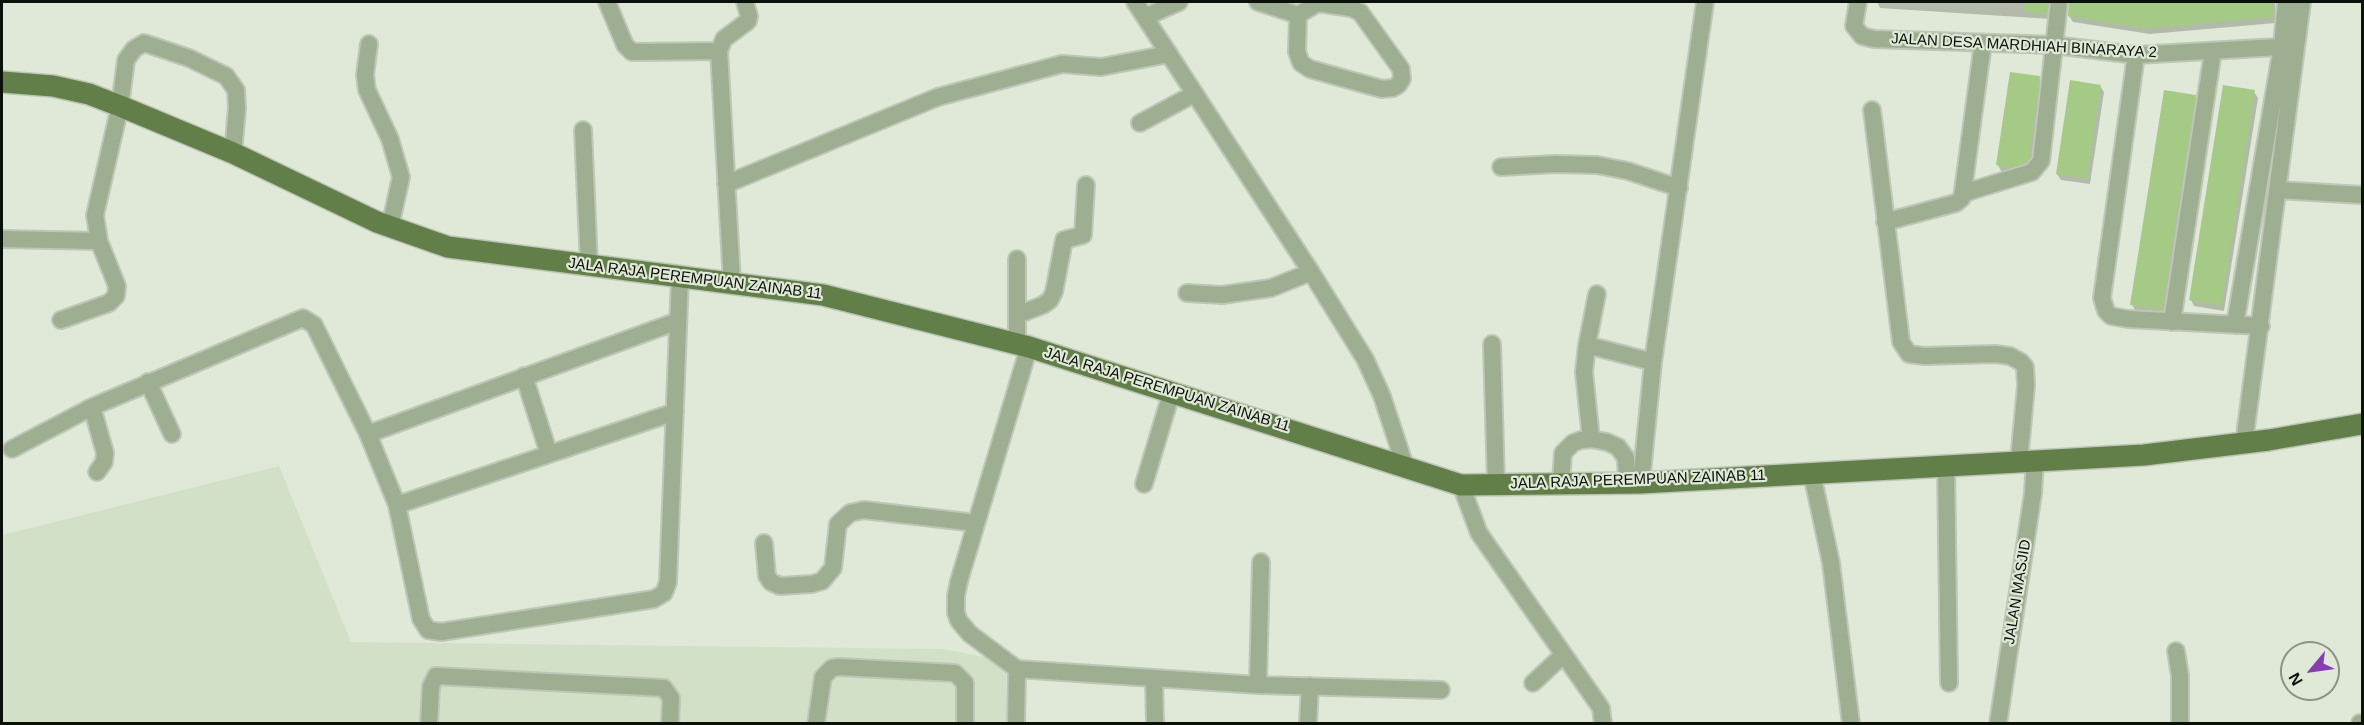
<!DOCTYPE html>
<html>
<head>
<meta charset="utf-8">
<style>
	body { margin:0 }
	#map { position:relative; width:2364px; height:725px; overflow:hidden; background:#e0e9d8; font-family:Arial,sans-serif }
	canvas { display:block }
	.frame { position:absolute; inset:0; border:3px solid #0c100a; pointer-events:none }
	.north { position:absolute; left:2280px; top:641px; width:60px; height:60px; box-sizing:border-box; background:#e0e9d8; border:2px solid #8b9286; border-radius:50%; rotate:241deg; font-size:16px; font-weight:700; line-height:24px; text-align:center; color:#0c100a }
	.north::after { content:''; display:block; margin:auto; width:21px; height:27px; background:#873eb0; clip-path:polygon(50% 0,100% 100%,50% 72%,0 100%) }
</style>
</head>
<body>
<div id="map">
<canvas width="2364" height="725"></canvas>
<div class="frame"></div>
<div class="north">N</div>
</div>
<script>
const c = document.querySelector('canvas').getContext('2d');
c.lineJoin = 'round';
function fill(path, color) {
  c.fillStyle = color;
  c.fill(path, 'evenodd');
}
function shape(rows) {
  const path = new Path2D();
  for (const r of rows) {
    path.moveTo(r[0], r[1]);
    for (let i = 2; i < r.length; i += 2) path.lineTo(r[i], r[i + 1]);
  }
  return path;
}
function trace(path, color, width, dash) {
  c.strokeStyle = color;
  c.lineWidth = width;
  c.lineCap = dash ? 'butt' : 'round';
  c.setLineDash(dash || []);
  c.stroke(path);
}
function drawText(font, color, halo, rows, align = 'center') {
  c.font = font + ' Arial,sans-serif';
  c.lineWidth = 4.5;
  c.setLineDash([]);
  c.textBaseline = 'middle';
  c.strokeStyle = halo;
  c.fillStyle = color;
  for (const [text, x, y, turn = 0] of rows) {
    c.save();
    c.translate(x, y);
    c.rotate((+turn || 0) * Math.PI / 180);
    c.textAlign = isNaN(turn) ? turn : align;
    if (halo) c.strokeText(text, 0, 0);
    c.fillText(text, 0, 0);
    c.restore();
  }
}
const built = shape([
	[279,466,351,642,943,649,1006,661,1006,723,2,724,2,535]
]);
const shadow = shape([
	[1877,2,2054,2,2050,19,1880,8],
	[2070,2,2275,2,2276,23,2150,34,2073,22,2069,16],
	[2039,78,2042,83,2032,165,2014,173,2001,171,1998,165],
	[2100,86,2104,92,2090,184,2061,180,2057,174],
	[2254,92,2258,98,2224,311,2194,306,2191,300],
	[2195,96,2198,102,2165,315,2135,310,2132,304]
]);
const building = shape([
	[2023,2,2048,2,2047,14,2023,12],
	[2069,2,2273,2,2274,17,2146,29,2068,16],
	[2010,72,2040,76,2029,159,2026,163,2010,168,1996,165],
	[2070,80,2101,85,2087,179,2056,174],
	[2223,85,2255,90,2221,306,2189,300],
	[2164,90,2196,95,2162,310,2130,305]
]);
const minor = shape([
	[607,2,625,45,632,52,719,51],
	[1135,2,1311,272,1365,359,1382,396,1405,466],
	[1258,2,1298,15],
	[1858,2,1854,26,1862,36,1874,39,2054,45,2136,55,2296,46],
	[1318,3,1351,8,1360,12,1401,69,1402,79,1398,85,1393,88,1382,89,1310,69,1301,63,1297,52,1298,15,1318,3],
	[1145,17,1179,2],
	[369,44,365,75,367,90,390,139,401,177,390,227],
	[2136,55,2102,298,2106,311,2111,316,2128,319,2261,326],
	[1872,110,1901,342,1909,354,1924,356,1995,354,2010,356,2021,362,2025,367,2026,386,2019,461],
	[1140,123,1194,94],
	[583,130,589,265],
	[1501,167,1555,164,1597,165,1628,171,1679,188],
	[726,184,938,97,1062,64,1101,67,1169,54],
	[2278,190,2362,195],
	[1964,193,2032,172,2041,161,2059,2],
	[1885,222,1956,203,1962,198,1983,43],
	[2,239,99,241],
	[732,283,719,51,724,39,748,21,749,16,745,2],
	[1187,293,1222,295,1271,288,1311,272],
	[1017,315,1017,259],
	[61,320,109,303,116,296,117,286,99,241,95,215,120,106,126,60,134,49,144,43,189,58,226,76,236,90,237,108,233,153],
	[2172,322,2213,51],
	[2235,325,2282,47,2286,2],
	[1017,344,1017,315,1043,305,1050,300,1054,292,1064,240,1083,235,1086,185],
	[1492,344,1496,484],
	[1587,345,1653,362],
	[1029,347,959,581,956,596,956,613,959,621,970,634,1017,669,1258,685,1441,690],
	[524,376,549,454],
	[148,382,172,434],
	[92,407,105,453,104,462,97,472],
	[368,434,678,321],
	[1591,439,1584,372,1587,345,1597,294],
	[2244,443,2302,2],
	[12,449,92,407,303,318,314,325,368,434,397,505,421,619,428,630,441,632,654,599,664,593,668,582,680,277],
	[1946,465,1949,683],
	[1812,474,1831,563,1851,724],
	[1561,482,1563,453,1573,443,1581,440,1591,439,1607,442,1618,447,1626,458,1627,483],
	[1641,483,1653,362,1705,2],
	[1144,484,1172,391],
	[1461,485,1479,533,1601,708,1603,724],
	[397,505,675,412],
	[764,543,767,576,771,582,780,586,812,584,822,581,833,568,838,524,850,513,864,510,976,523],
	[2176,651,2180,676,2180,724],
	[1154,678,1155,724],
	[1533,683,1563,655],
	[1258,685,1261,562],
	[429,724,431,686,436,676,664,688,671,698,670,724],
	[816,724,823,677,832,668,839,667,955,673,965,683,965,724],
	[1016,724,1017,669],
	[1308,724,1310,686],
	[1998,724,2033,493,2035,460],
	[2360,724,2360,723]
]);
const major = shape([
	[2,82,53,86,89,94,120,106,233,153,377,222,448,247,823,295,1029,347,1461,485,1641,483,2144,455,2269,440,2362,424]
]);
const streetNames = [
	["JALAN DESA MARDHIAH BINARAYA 2",2024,46,3],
	["JALA RAJA PEREMPUAN ZAINAB 11",695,279,7],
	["JALA RAJA PEREMPUAN ZAINAB 11",1167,390,17],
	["JALA RAJA PEREMPUAN ZAINAB 11",1638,480,-2],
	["JALAN MASJID",2018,592,-81]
];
fill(built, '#d3e0c8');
fill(shadow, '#0003');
fill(building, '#a5ca86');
trace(minor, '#bec6b7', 20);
trace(major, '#bec6b7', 24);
trace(minor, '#9eae91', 16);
trace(major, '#637f49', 21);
drawText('15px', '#0c100a', '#e0e9d8', streetNames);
</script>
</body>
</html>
